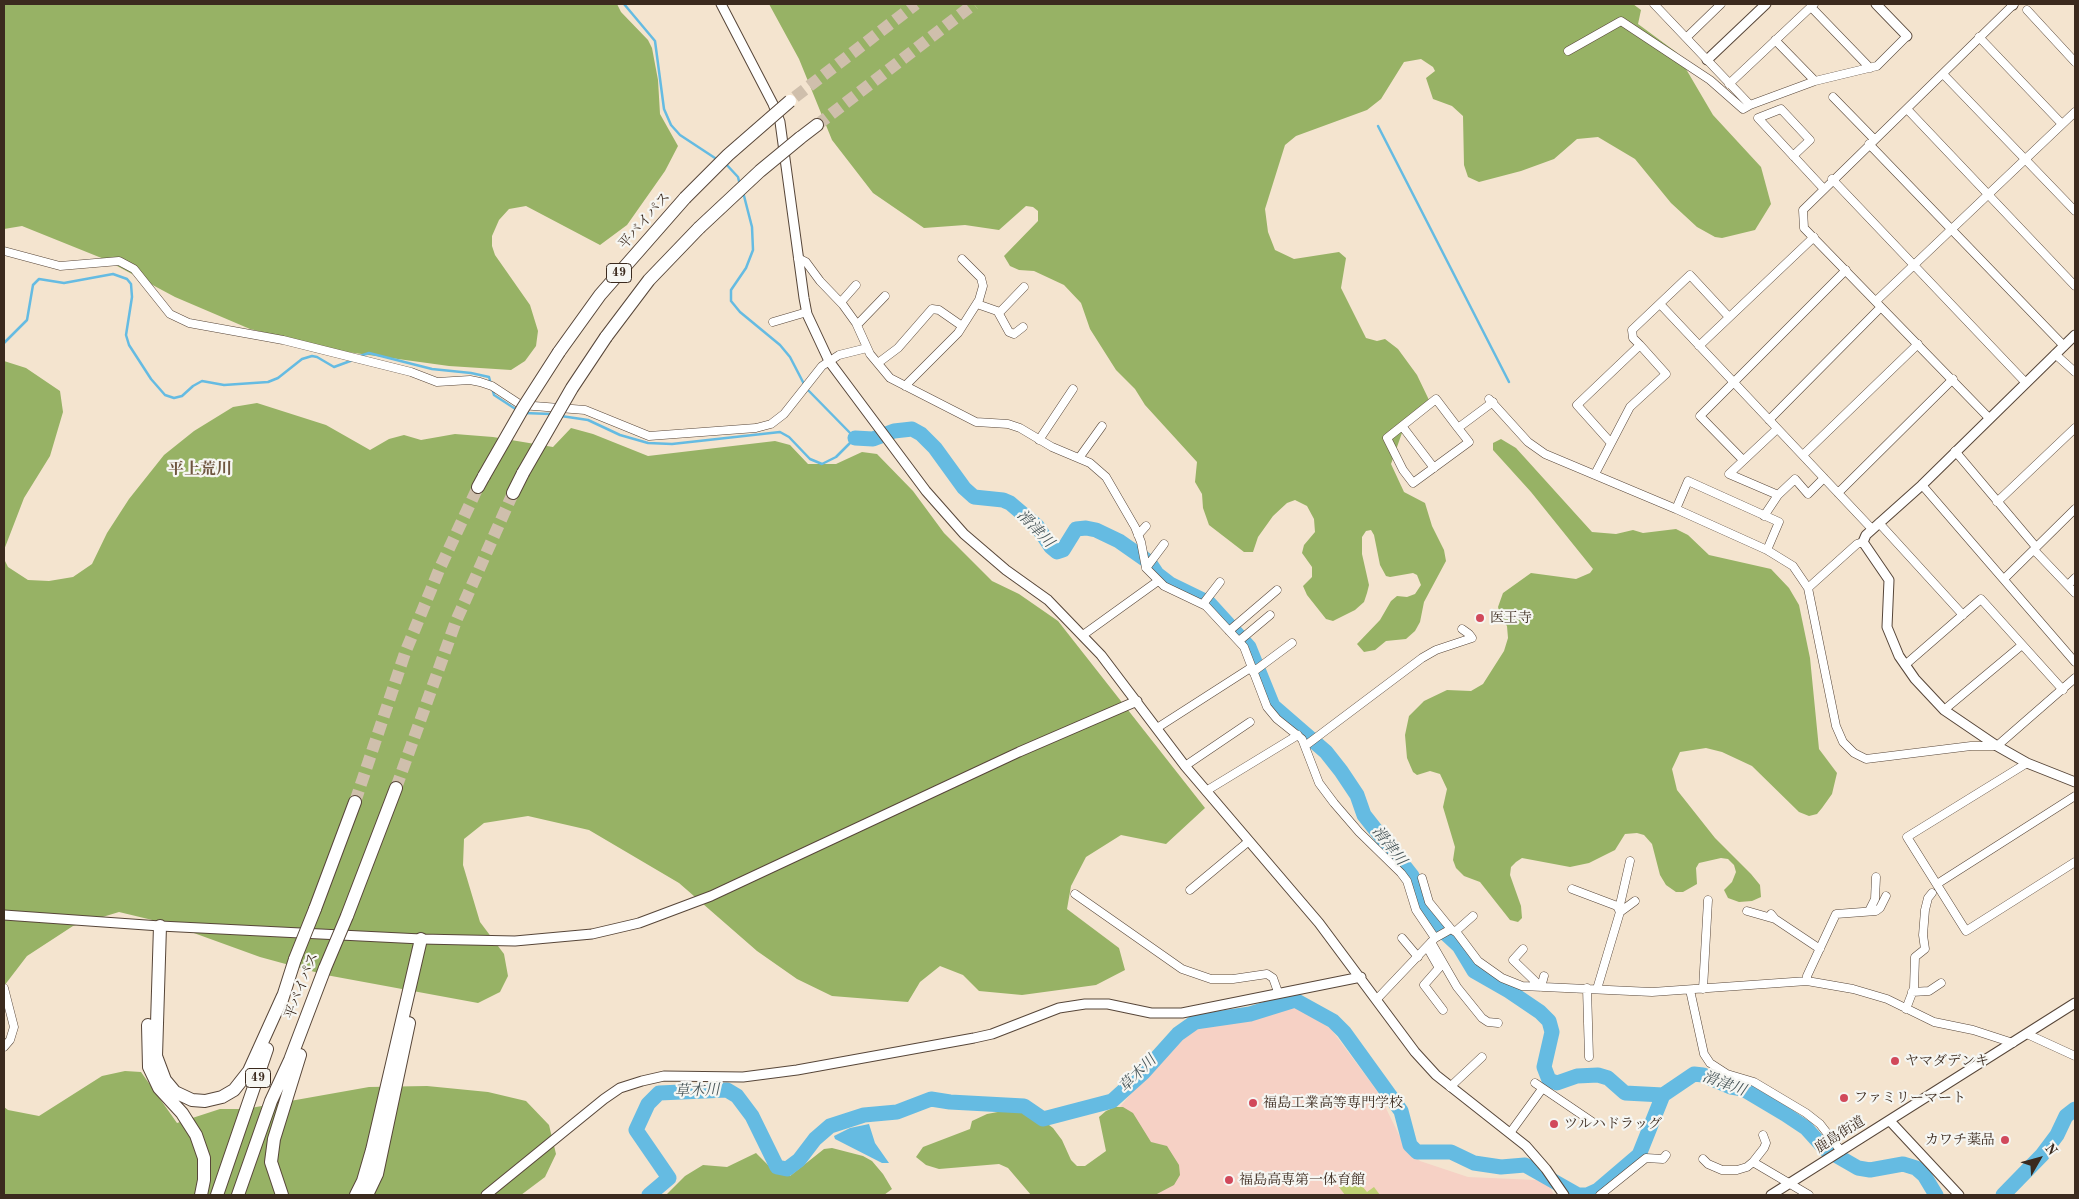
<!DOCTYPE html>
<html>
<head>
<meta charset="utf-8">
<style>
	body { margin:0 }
	#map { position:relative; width:2079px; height:1199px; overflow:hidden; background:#f4e4cf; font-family:"Old Standard TT",serif }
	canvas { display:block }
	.frame { position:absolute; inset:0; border:5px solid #3b2a1e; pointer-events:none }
	.north { position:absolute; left:2014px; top:1134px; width:50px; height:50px; -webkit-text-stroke:4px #f6f6f2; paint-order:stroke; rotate:52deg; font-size:14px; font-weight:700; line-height:20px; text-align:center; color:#3b2a1e }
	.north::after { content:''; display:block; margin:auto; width:18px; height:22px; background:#3b2a1e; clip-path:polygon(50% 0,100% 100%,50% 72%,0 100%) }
</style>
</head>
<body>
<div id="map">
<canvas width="2079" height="1199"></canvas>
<div class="frame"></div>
<div class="north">N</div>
</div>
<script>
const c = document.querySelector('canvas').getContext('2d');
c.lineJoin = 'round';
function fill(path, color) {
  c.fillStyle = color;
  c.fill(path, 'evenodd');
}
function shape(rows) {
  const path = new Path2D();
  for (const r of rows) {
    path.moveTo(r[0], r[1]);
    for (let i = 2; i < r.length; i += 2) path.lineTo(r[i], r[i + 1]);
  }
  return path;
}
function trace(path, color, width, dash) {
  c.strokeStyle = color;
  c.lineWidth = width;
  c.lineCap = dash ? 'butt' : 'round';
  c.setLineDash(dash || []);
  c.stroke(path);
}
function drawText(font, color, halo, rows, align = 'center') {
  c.font = font + ' "Old Standard TT","Noto Serif JP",serif';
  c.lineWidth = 4.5;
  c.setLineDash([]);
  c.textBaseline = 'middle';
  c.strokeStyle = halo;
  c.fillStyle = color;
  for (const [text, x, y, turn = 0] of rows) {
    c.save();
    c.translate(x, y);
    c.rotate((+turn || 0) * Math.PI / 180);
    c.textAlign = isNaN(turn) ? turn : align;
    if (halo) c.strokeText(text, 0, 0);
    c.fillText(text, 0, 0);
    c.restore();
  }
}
const built = shape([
	[1297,1007,1331,1029,1378,1092,1404,1145,1420,1161,1468,1177,1536,1180,1549,1185,1554,1195,1136,1195,1113,1115,1180,1036,1196,1027]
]);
const green = shape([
	[1354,1176,1367,1192,1374,1187,1380,1195,1345,1195,1339,1187]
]);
const forest = shape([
	[4,4,617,4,621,12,648,40,652,48,658,80,660,114,678,146,665,171,627,225,600,245,526,206,509,209,499,220,492,236,492,246,495,255,530,305,538,331,536,346,525,361,511,370,449,366,347,352,250,329,175,297,104,259,22,226,4,229],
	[769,4,1633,4,1641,10,1638,24,1676,52,1713,115,1761,167,1771,204,1755,230,1722,238,1715,237,1697,227,1671,203,1635,159,1598,137,1577,139,1554,159,1521,171,1479,182,1468,177,1464,165,1463,116,1452,106,1433,99,1426,78,1435,71,1433,67,1421,59,1404,62,1381,99,1367,110,1296,136,1285,145,1265,209,1268,232,1275,250,1294,259,1339,252,1346,258,1341,288,1366,338,1377,341,1385,339,1398,349,1417,375,1429,400,1403,430,1391,464,1404,492,1425,503,1432,526,1444,550,1446,561,1424,602,1420,622,1415,631,1406,639,1386,641,1375,650,1364,652,1357,644,1380,620,1391,601,1397,596,1407,597,1415,594,1421,585,1417,575,1413,573,1390,577,1386,576,1380,565,1374,535,1371,530,1366,531,1362,537,1362,554,1369,585,1367,593,1364,602,1355,610,1333,621,1326,619,1307,595,1303,586,1312,577,1312,567,1302,553,1304,545,1315,532,1314,519,1307,506,1295,500,1287,503,1273,516,1258,537,1253,552,1244,552,1209,525,1203,508,1202,494,1195,482,1197,462,1145,405,1135,389,1116,370,1090,329,1081,303,1064,285,1034,271,1019,270,1010,266,1004,256,1038,221,1038,211,1033,207,1026,206,999,230,965,225,924,228,873,193,832,140,799,59],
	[4,361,26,368,60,391,63,412,50,456,24,498,4,550],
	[257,403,326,425,370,450,389,439,404,435,421,440,455,434,493,437,553,447,571,428,593,434,648,456,775,441,790,445,808,464,836,464,862,452,877,454,913,491,944,533,992,581,1019,594,1058,621,1205,808,1166,844,1121,835,1086,857,1071,886,1067,909,1119,948,1125,970,1096,985,1022,995,979,991,963,975,940,966,920,982,908,1002,832,996,797,979,757,951,679,883,589,830,528,816,484,823,464,839,463,865,480,922,504,954,508,976,500,992,478,1003,326,975,260,957,169,924,119,912,73,926,27,956,4,986,4,559,8,567,28,580,49,581,73,577,92,564,107,533,129,499,164,455,194,431,233,407],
	[1501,439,1516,448,1592,532,1616,534,1633,530,1643,533,1676,529,1688,535,1709,555,1771,569,1789,588,1799,605,1810,658,1819,749,1837,773,1832,794,1822,808,1817,814,1809,816,1799,812,1752,766,1722,752,1706,748,1680,752,1672,769,1677,790,1715,838,1751,874,1760,885,1761,897,1752,901,1739,902,1728,898,1724,890,1732,882,1736,872,1734,865,1728,859,1721,858,1699,863,1696,868,1697,884,1683,892,1676,892,1666,885,1660,875,1652,844,1644,835,1637,833,1625,834,1615,850,1589,863,1570,867,1522,858,1516,862,1511,867,1510,875,1521,906,1522,918,1518,922,1510,920,1480,882,1464,876,1456,868,1453,860,1455,847,1443,807,1447,789,1440,774,1430,771,1417,775,1413,772,1407,758,1405,735,1409,716,1424,701,1447,690,1471,691,1483,684,1504,651,1508,638,1507,626,1501,618,1498,607,1503,593,1531,573,1576,579,1590,573,1593,569,1531,492,1493,450,1493,443],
	[125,1071,141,1072,177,1123,220,1109,245,1109,369,1087,427,1086,488,1092,526,1101,549,1125,556,1154,545,1177,521,1195,4,1195,4,1107,8,1110,39,1116,102,1076],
	[1115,1107,1123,1107,1133,1113,1151,1142,1167,1146,1179,1165,1180,1175,1174,1185,1155,1195,1031,1195,1008,1168,999,1164,939,1169,926,1165,916,1157,923,1147,970,1129,972,1121,987,1114,1019,1108,1037,1116,1053,1128,1062,1140,1071,1160,1077,1166,1085,1166,1106,1151,1099,1117,1106,1111],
	[832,1148,863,1156,872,1161,883,1174,892,1189,884,1195,666,1195,685,1176,703,1165,727,1167,756,1153,771,1168,790,1176,824,1149]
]);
const water = shape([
	[869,1124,875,1143,889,1163,882,1163,835,1139,834,1136,850,1128]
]);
const stream = shape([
	[624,4,655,41,664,109,671,125,680,135,718,160],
	[1378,126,1509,382],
	[725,163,738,177,740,185],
	[743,192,752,227,753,250,746,268,731,290,731,301,740,312,780,345,790,357,804,384],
	[4,343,27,320,33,285,39,279,64,283,113,274,127,279,131,284,132,297,126,335,129,345,151,379,165,395,174,398,182,396,193,386,202,381,224,385,268,382,278,378,302,359,312,356,317,357,334,367,353,360],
	[360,356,369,353,432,369,471,373,489,377,494,395,517,410],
	[524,413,551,414],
	[561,416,588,420,620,435,648,443,672,444,780,432,789,437,810,459,822,464,836,457,855,438,807,389]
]);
const river = shape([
	[855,438,873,439,894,431,912,429,921,434,935,448,964,488,974,497,1003,500,1010,503,1037,526,1051,547,1057,552,1063,550,1076,529,1086,528,1096,530,1119,541,1149,562,1157,574,1170,584,1209,603,1249,647,1273,706,1326,752,1341,771,1357,795,1364,815,1412,876,1431,920,1459,946,1474,971,1509,991,1540,1012,1549,1021,1552,1032,1544,1067,1549,1080,1557,1083,1577,1076,1598,1075,1608,1078,1625,1093,1663,1095,1694,1074,1703,1075,1731,1087,1743,1089,1785,1114,1806,1128,1825,1149,1858,1168,1870,1170,1903,1164,1916,1168,1924,1175,1936,1195],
	[649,1195,669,1178,636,1130,648,1104,659,1093,727,1090,737,1096,752,1116,777,1167,787,1169,799,1160,815,1139,830,1126,864,1115,897,1112,931,1099,950,1102,1024,1106,1043,1119,1112,1101,1143,1073,1178,1034,1195,1022,1250,1014,1295,1000,1333,1021,1344,1032,1401,1111,1410,1145,1417,1152,1451,1152,1474,1163,1501,1167,1525,1165,1578,1195,1587,1195,1598,1190,1639,1155,1663,1095],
	[2003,1195,2042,1155,2057,1135,2066,1116,2075,1109]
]);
const trunkTunnel = shape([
	[795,97,916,4],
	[817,125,974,4],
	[396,788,456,621,513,493],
	[355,802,405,653,439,570,478,487]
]);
const minor = shape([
	[1654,4,1750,105,1815,81,1877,66,1907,36],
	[1811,7,1870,68],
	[2027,10,2075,62],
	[1687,37,1721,4],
	[1979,37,2062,124],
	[1775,40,1815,81],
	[1568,51,1621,21,1710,80,1743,109,1750,105],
	[1943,74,2075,211],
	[1729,84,1814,4],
	[1833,97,1874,139],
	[1907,109,2075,286],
	[1869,144,2064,346],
	[1793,156,1810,140,1781,109,1758,118,1823,188],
	[1832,179,2026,383],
	[4,251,60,266,119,261,134,269,170,314,189,323,283,340,411,372,437,382,470,380,480,382,492,386,521,405,585,410,649,436,756,428,771,424,784,414,822,366,839,355,867,348],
	[798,258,806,262,820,281,843,305,856,323,870,354,890,378,976,422,1008,424,1020,428,1052,447,1090,463,1106,477,1135,527,1141,542,1146,568,1164,586,1206,606,1244,647,1267,707,1277,719,1302,739,1319,783,1334,803,1359,832,1401,873,1407,881,1416,910,1435,938],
	[1876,301,2075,112],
	[841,302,856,285],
	[977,304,1000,312,1024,287],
	[1660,304,1872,529],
	[998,312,1009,332,1014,334,1023,327],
	[773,322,807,312],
	[857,325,885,296],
	[1699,346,1814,237],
	[2055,354,2075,372],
	[878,363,898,348,932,309,939,310,962,326],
	[905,386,958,333,979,300,983,286,981,278,962,259],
	[1489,399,1528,442,1545,454,1676,509,1767,550,1793,566,1808,588,1836,726,1843,742,1854,753,1866,759,1971,746,1997,746,2075,678],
	[1989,418,1804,228,1803,210,2014,4],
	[1769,420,1881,307],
	[1402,426,1434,468],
	[1458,428,1436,399,1387,438,1403,470,1413,483,1469,442,1458,428,1493,402],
	[1777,429,1729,474,1778,495,1795,479,1808,494,1824,478],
	[1039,440,1073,389],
	[1611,443,1577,405,1640,345,1633,338,1632,330,1690,275,1729,317],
	[1955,451,2036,547],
	[1803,455,1918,344],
	[1079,458,1102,426],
	[1743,460,1700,416,1846,270],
	[1595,474,1630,407,1666,374,1640,345],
	[1922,485,2075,662],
	[1838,493,1953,379],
	[1997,502,2075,428],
	[1676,509,1688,481,1779,522,1767,550],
	[1764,516,1778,495],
	[1879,523,1963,615],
	[1138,535,1146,526],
	[2035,551,2075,593],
	[1146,568,1164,544],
	[2004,579,2075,509],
	[2068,585,2075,578],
	[1808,588,1857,544,1863,542],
	[1203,604,1220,582],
	[1229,631,1277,590],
	[1083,635,1158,581],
	[1239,641,1270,615],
	[1905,665,1981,599,2063,690],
	[1253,672,1292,643],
	[1944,710,2022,645],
	[1157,728,1252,667],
	[1305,746,1422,658,1436,650,1472,638,1469,634,1462,629],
	[2027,763,1907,837,1966,931,2075,862],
	[1185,766,1250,722],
	[1206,791,1298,735],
	[1422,878,1429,902,1451,929],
	[1937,884,2075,796],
	[1572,889,1617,906,1620,912,1597,989],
	[1190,890,1249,841],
	[1075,894,1182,969,1211,979,1233,979,1267,974,1273,978,1278,992],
	[1619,909,1630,861],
	[1747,911,1775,919],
	[1869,911,1875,899,1876,877],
	[1620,912,1635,901],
	[1771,914,1775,919,1820,949],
	[1456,931,1473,916],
	[1402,938,1418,957],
	[1431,942,1457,987,1482,1018,1488,1022,1498,1023],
	[1427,947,1439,968,1424,985,1443,1010],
	[1523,949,1513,960,1541,987,1544,976],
	[1807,981,1807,976,1836,914,1876,911,1880,908,1886,896],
	[4,988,14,1027,10,1040,4,1047],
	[1587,988,1589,1057],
	[1703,989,1708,900],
	[1690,990,1704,1054,1710,1063,1727,1074,1754,1082,1806,1113,1820,1124,1841,1151],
	[1912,992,1929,991,1941,983],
	[1377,999,1435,938,1451,929,1457,933,1478,961,1502,978,1522,986,1652,992,1807,981,1853,989,1887,999,1934,1022,1973,1030,2013,1043],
	[1906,1009,1914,988,1915,957,1925,949,1923,935,1925,910,1928,898,1932,893],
	[2027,1034,2075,1056],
	[1535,1083,1594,1123],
	[1450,1087,1482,1057],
	[1510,1133,1542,1089],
	[1703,1159,1708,1164,1722,1170,1737,1170,1747,1167,1753,1162,1764,1148,1766,1143,1763,1135],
	[1753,1162,1809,1195],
	[1600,1195,1646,1158,1663,1159,1666,1155]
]);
const tertiary = shape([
	[721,4,773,104,780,122,804,298,807,314,829,361,926,491,964,534,1006,570,1048,600,1101,655,1185,766,1319,923,1415,1052,1436,1075,1526,1146,1546,1169,1564,1195],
	[1876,4,1907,36],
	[2012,4,2013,5],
	[1707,60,1766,4],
	[2075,335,1922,485,1866,535,1863,542,1889,580,1887,627,1899,656,1915,679,1944,710,1997,746,2027,763,2075,782],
	[4,915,160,926,421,939,515,941,592,934,639,923,711,896,1019,752,1137,701],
	[1890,1121,1959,1195],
	[486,1195,604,1099,620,1088,642,1081,664,1076,743,1077,797,1070,974,1038,992,1034,1059,1008,1085,1004,1108,1004,1151,1013,1182,1013,1361,977],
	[1771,1195,2075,1003]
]);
const trunk = shape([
	[800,138,817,125],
	[606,337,649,280,699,228],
	[559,352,600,295,685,198],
	[478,487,484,476],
	[513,493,523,473],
	[315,909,355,802],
	[347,916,396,788],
	[160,926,156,1056,165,1080,175,1092,192,1100,205,1101,222,1097,234,1090,249,1071,283,996],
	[281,1003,295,959],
	[148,1025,149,1067,159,1088,182,1113,196,1135,204,1158,204,1180,201,1195],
	[217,1195,267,1049],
	[238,1195,271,1101,290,1060,325,968],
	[282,1195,271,1162,274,1139,300,1055],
	[356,1195,363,1181,372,1150,421,939],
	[367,1195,377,1174,409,1023]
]);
const trunkBridge = shape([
	[685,198,728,155,790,101],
	[699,228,760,171,800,138],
	[523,473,572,388,606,337],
	[484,476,523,408,559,352],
	[295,959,315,909],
	[325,968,347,916]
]);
const markers = [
	[1480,618,5,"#d1495b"],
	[1895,1061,5,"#d1495b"],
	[1844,1098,5,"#d1495b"],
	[1253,1103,5,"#d1495b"],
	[1554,1124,5,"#d1495b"],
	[2005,1140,5,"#d1495b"],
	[1229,1180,5,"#d1495b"]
];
const shields = [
	[619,273,25],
	[258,1078,25]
];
const shieldNames = [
	["49",619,273],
	["49",258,1078]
];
const streetNames = [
	["平バイパス",645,221,-49],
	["平バイパス",302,986,-69],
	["鹿島街道",1840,1135,-32]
];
const poiNames = [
	["医王寺",1490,618],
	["ヤマダデンキ",1905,1061],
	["ファミリーマート",1854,1098],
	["福島工業高等専門学校",1263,1103],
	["ツルハドラッグ",1564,1124],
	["カワチ薬品",1995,1140,"right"],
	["福島高専第一体育館",1239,1180]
];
const waterNames = [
	["滑津川",1035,529,46],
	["滑津川",1389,846,52],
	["草木川",1138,1074,-45],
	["滑津川",1724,1084,20],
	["草木川",697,1091,-2]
];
const quarterNames = [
	["平上荒川",200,470]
];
fill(built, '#f6d1c5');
fill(green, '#bfd073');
fill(forest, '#97b265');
fill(water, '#65bbe2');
trace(stream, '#65bbe2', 2.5);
trace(river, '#65bbe2', 15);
trace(trunkTunnel, '#cfbfac', 12, [12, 6]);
trace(minor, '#574639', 9);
trace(tertiary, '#574639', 11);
trace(trunk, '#574639', 14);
trace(minor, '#fff', 8);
trace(tertiary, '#fff', 9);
trace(trunk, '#fff', 12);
trace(trunkBridge, '#574639', 14, []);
trace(trunkBridge, '#fff', 12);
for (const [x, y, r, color] of markers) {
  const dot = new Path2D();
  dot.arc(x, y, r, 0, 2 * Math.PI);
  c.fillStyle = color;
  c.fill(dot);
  trace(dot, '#f6f6f2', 2);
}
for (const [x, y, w] of shields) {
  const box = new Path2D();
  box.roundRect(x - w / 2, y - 9.5, w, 19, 4);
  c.fillStyle = '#f6f6f2';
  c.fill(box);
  trace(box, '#3b2a1e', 1);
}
drawText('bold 12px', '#3b2a1e', null, shieldNames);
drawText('14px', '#3b2a1e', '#f6f6f2', streetNames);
drawText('14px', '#3b2a1e', '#f6f6f2', poiNames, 'left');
drawText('italic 15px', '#485659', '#f6f6f2', waterNames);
drawText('bold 16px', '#6e553f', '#f6f6f2', quarterNames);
</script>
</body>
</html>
